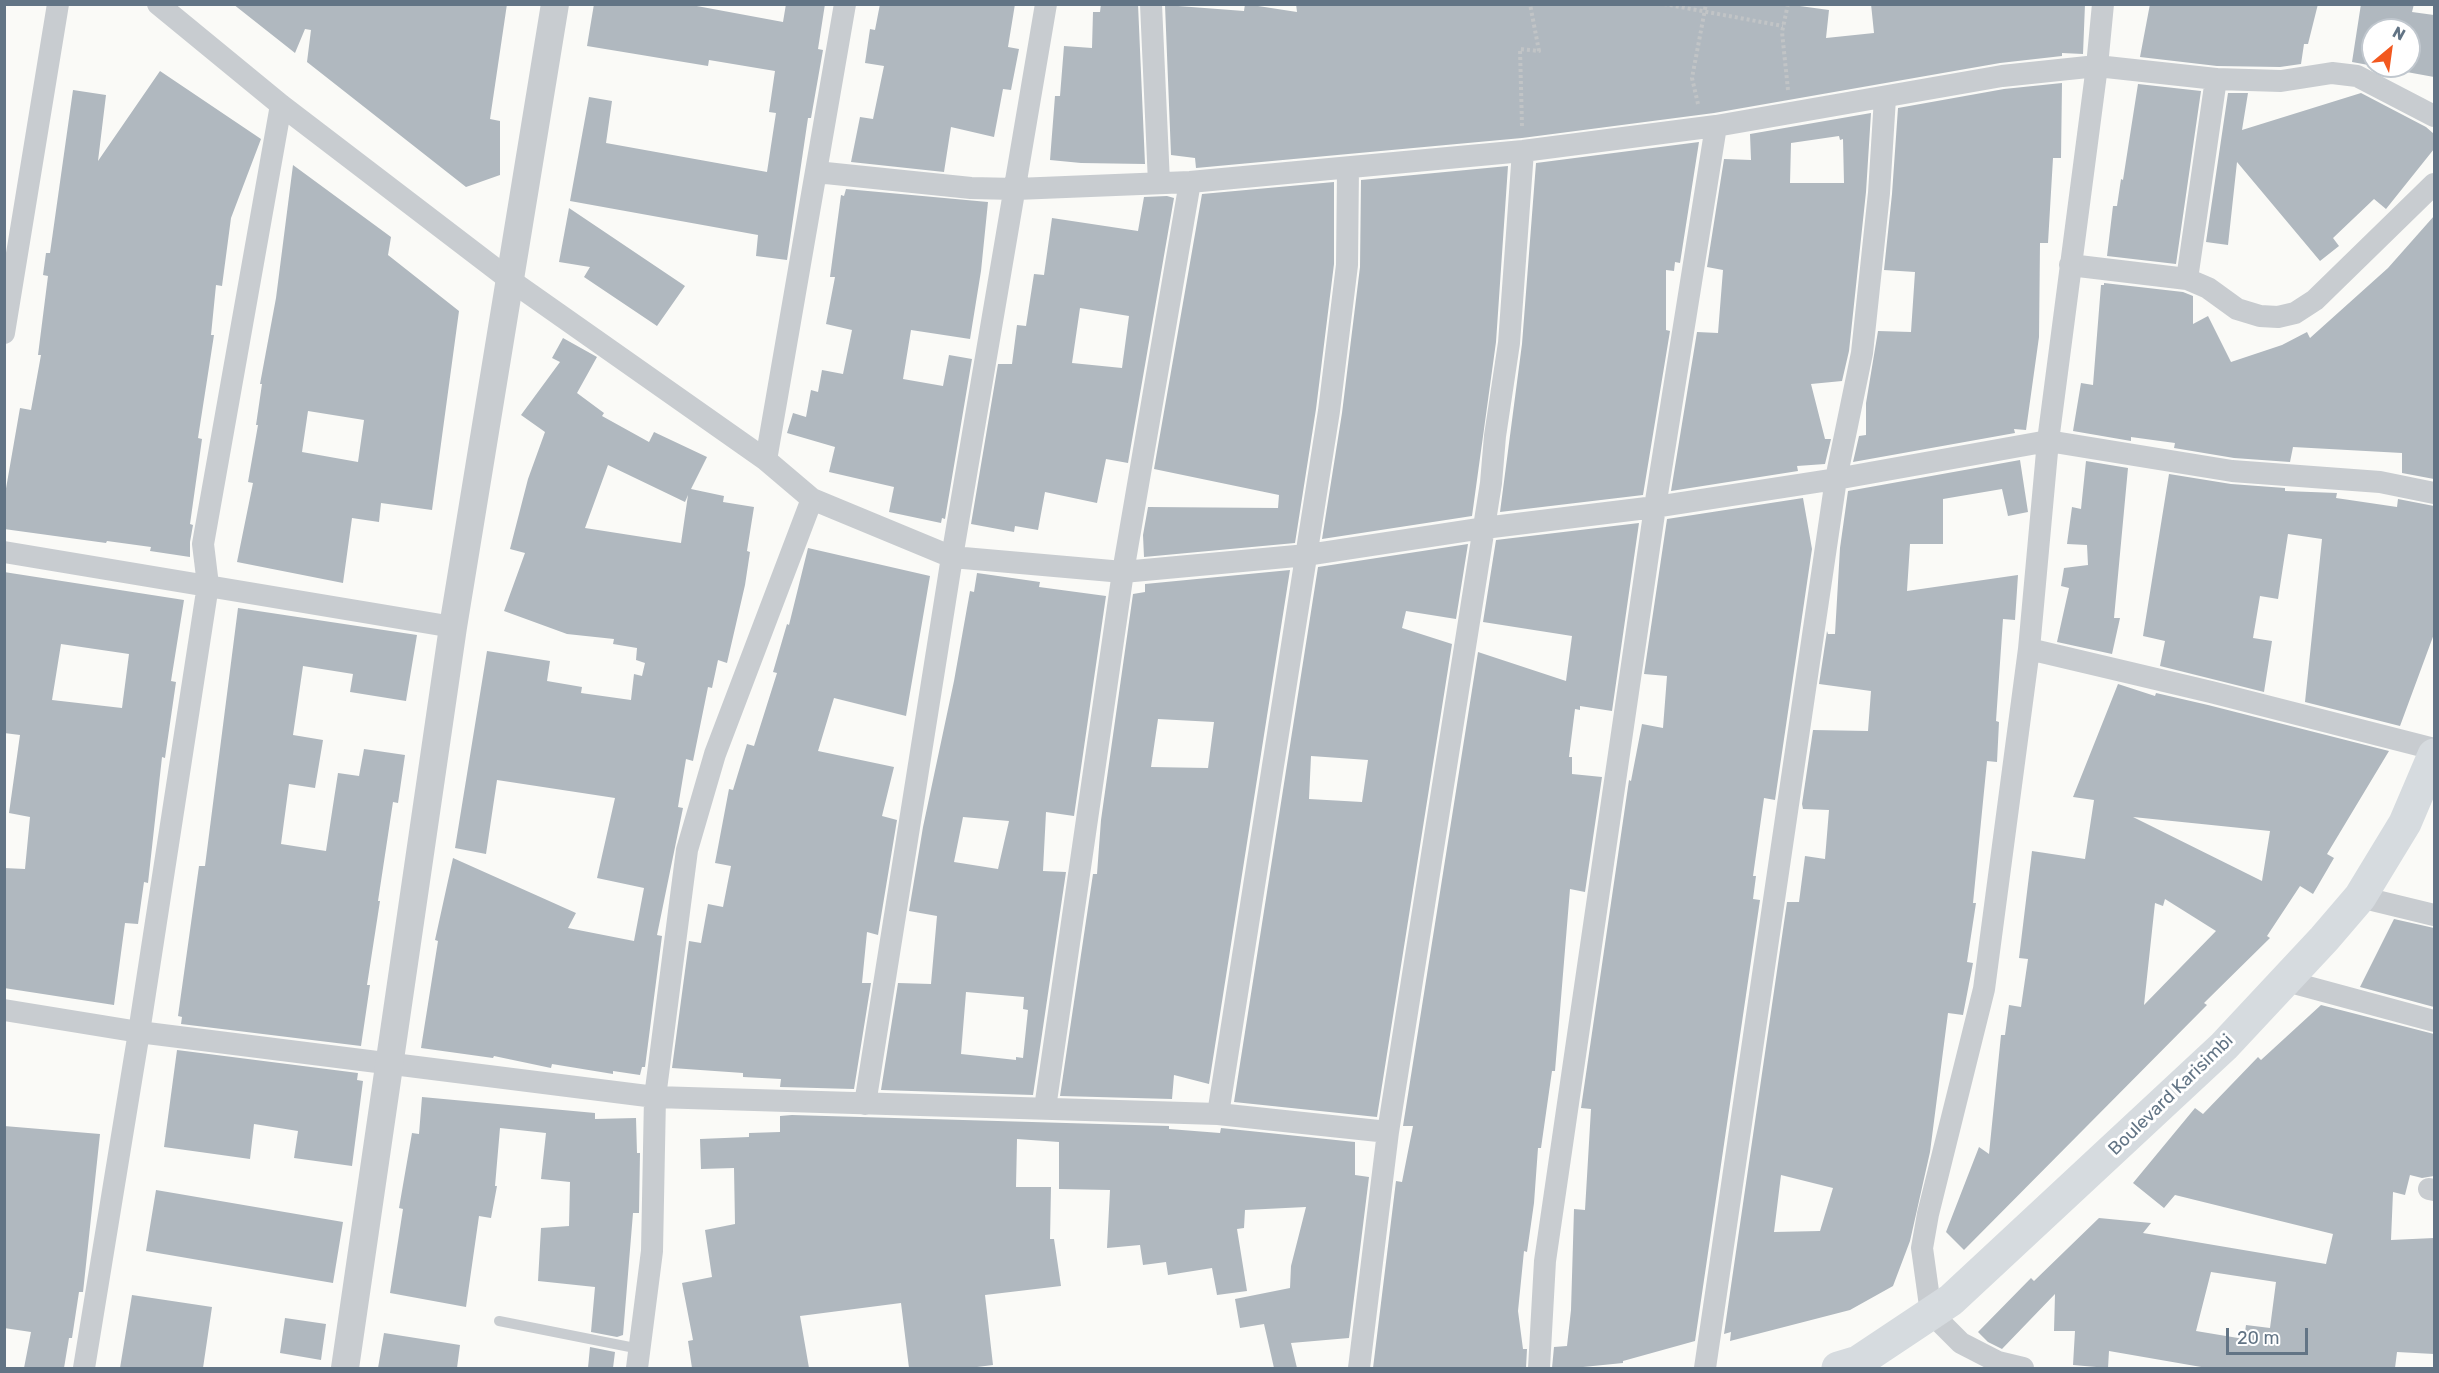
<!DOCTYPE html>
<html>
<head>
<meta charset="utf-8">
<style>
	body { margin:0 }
	#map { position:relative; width:2439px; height:1373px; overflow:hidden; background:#fafaf7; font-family:Rubik,sans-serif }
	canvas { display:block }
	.frame { position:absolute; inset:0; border:6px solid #627485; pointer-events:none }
	.north { position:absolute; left:2361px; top:18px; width:60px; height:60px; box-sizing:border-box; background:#fff; border:2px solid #c0c7ce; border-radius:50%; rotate:29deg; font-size:16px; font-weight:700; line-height:24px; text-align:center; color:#627485 }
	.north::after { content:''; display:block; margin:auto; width:21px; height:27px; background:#f2581f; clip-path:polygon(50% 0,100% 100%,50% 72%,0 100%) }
	.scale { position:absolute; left:2226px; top:1328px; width:82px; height:27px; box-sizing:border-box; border:3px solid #627485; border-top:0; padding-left:8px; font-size:18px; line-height:21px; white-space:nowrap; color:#627485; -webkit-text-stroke:4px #fff; paint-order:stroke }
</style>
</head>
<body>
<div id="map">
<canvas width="2439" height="1373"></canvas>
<div class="frame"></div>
<div class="north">N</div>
<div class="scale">20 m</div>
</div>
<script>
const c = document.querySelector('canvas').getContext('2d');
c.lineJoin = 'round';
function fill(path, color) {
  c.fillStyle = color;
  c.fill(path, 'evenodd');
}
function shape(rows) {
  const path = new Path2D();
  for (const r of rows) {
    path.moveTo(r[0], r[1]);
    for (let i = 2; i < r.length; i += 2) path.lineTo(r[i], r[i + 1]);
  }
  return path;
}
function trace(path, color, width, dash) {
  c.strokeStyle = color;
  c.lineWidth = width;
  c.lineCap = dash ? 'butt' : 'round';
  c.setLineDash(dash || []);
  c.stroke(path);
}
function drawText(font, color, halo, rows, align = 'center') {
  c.font = font + ' Rubik,sans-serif';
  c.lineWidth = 6;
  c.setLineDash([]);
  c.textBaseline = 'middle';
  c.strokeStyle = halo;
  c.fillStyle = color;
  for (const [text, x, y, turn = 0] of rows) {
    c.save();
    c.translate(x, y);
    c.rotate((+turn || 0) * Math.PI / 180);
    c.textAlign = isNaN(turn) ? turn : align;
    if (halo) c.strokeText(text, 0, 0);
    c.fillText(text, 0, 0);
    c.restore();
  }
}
const building = shape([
	[233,4,507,4,490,119,500,121,500,175,466,187,307,62,311,30,305,29,295,53],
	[594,4,686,4,783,22,786,4,825,4,818,49,823,50,811,118,808,118,787,260,756,256,758,235,570,201,589,97,612,101,606,143,767,172,776,113,769,112,775,71,709,60,708,66,587,46],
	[880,4,1015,4,1008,47,1019,49,1011,90,1003,89,994,137,951,127,944,172,851,162,860,117,873,119,884,66,865,63,870,29,875,30],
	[1101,4,1138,4,1145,164,1081,163,1050,160,1055,96,1060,96,1064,46,1092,48,1093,12,1100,12],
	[1245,4,1297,12,1296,4,1785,4,1829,10,1826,38,1874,33,1871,4,2085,4,2083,54,2062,53,2062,56,2000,63,1714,113,1522,138,1196,168,1195,158,1171,155,1165,5,1244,11],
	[2150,4,2318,4,2308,44,2304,44,2301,64,2280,67,2217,66,2140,57],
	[2361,4,2414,4,2412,12,2434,15,2434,77,2352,62],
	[2373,30,2409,30,2409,66,2373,66],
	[160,71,261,139,231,218,222,286,216,285,211,335,214,335,198,438,202,439,190,524,193,525,190,542,190,557,150,551,151,547,107,541,106,543,4,529,4,500,20,408,31,410,41,355,38,355,48,276,43,275,46,253,50,253,73,90,106,95,98,161],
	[2062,83,2061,158,2053,158,2048,243,2040,243,2039,337,2026,430,2014,429,2015,433,1853,462,1859,436,1866,435,1866,403,1878,331,1911,332,1915,272,1884,270,1892,194,1898,108,2004,89],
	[2138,84,2201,91,2176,264,2107,256,2113,206,2117,206,2121,179,2123,180],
	[2228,93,2248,93,2242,130,2361,93,2426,127,2434,134,2434,149,2386,209,2374,199,2333,238,2339,246,2320,261,2237,162,2228,245,2206,242],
	[1871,113,1866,192,1849,351,1842,381,1811,384,1825,439,1831,439,1825,464,1797,466,1798,471,1671,491,1697,332,1718,333,1723,270,1707,267,1724,159,1751,160,1750,134],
	[1839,136,1840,140,1843,139,1844,183,1790,183,1791,143],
	[1699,142,1680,263,1675,262,1674,271,1666,270,1666,330,1670,331,1643,495,1500,512,1522,344,1536,163],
	[293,165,391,237,388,255,459,311,432,510,381,503,379,522,352,518,343,583,237,562,253,483,248,482,258,425,256,425,262,384,260,384,276,298],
	[308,411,364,420,358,462,302,452],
	[1508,166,1496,342,1472,516,1322,539,1342,413,1360,267,1361,180],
	[1334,182,1334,264,1316,409,1295,543,1144,557,1143,535,1148,507,1278,508,1279,495,1154,469,1202,194],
	[846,189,988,202,981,271,970,339,911,330,903,379,943,386,949,355,972,359,945,519,942,518,941,523,889,512,894,487,829,472,835,447,787,433,793,413,806,417,811,390,818,392,822,370,843,374,852,330,826,324,835,277,830,277,841,195,844,196],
	[1167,196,1174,198,1128,463,1106,459,1097,503,1045,492,1038,530,1015,526,1014,532,971,524,998,364,1012,364,1017,325,1026,326,1034,274,1044,275,1052,218,1138,231,1144,197],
	[1080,308,1129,316,1122,368,1072,363],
	[569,208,685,286,657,326,584,277,590,267,559,262],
	[2434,216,2434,479,2402,473,2402,453,2293,447,2290,462,2234,458,2174,448,2175,443,2131,437,2131,441,2073,431,2081,383,2093,385,2101,285,2104,285,2104,283,2183,292,2193,296,2193,324,2208,316,2231,362,2282,345,2307,332,2310,338,2388,268],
	[563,338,597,357,577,393,604,413,602,416,649,442,654,432,707,457,691,489,724,496,723,502,754,507,747,551,750,552,745,585,727,663,718,660,712,688,708,687,693,761,686,759,678,807,683,808,657,935,662,936,645,1067,642,1067,640,1075,613,1071,613,1074,552,1064,551,1068,494,1056,493,1058,421,1048,438,941,435,940,453,858,576,913,568,928,634,941,644,888,597,878,615,798,497,780,486,854,455,848,487,651,550,661,547,681,582,687,581,693,631,700,634,674,642,676,645,663,636,660,637,648,613,644,614,639,567,634,504,611,525,553,510,549,528,479,545,432,521,415,560,362,552,358],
	[608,465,685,502,688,495,681,543,585,528],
	[2020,460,2028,512,2008,516,2002,489,1943,499,1943,544,1910,544,1907,591,2018,575,2015,620,2003,619,1996,721,1999,722,1997,762,1987,761,1973,903,1976,903,1967,962,1973,963,1963,1015,1948,1013,1930,1152,1910,1241,1893,1286,1850,1310,1730,1341,1731,1332,1724,1334,1787,902,1799,902,1805,856,1825,859,1829,810,1803,809,1802,804,1813,730,1868,731,1871,691,1819,684,1827,631,1828,634,1835,634,1840,548,1848,491],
	[1781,1175,1833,1188,1820,1231,1774,1232],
	[2086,461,2128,468,2114,618,2120,618,2112,654,2057,642,2069,588,2061,586,2064,568,2088,565,2087,545,2067,544,2072,507,2081,509],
	[2169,474,2231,484,2285,488,2285,491,2337,493,2336,498,2397,507,2398,499,2434,506,2434,634,2400,726,2305,702,2322,539,2288,534,2278,599,2260,596,2253,638,2272,641,2264,692,2160,666,2165,641,2143,636],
	[1803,498,1812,549,1775,800,1764,798,1753,876,1756,876,1753,899,1760,900,1695,1341,1623,1361,1623,1363,1573,1368,1552,1368,1554,1347,1567,1346,1571,1310,1574,1209,1585,1210,1591,1109,1581,1108,1629,780,1631,781,1642,724,1663,728,1667,676,1644,674,1667,519],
	[1639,523,1612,711,1580,706,1580,710,1575,709,1569,757,1572,757,1572,774,1602,777,1585,892,1570,889,1555,1071,1552,1071,1541,1148,1538,1148,1534,1203,1527,1252,1524,1251,1518,1311,1523,1349,1527,1349,1526,1368,1373,1368,1396,1181,1402,1182,1413,1126,1403,1126,1478,652,1566,681,1572,636,1483,622,1496,540],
	[1468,544,1456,619,1406,611,1402,628,1452,644,1377,1117,1234,1102,1318,567],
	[1311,756,1368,760,1362,802,1309,799],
	[808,548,930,576,906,716,834,698,818,751,894,767,882,816,897,820,878,935,867,932,862,983,871,983,854,1089,780,1087,781,1079,743,1077,743,1073,672,1068,689,941,701,943,708,904,723,907,731,866,715,863,729,789,733,790,747,744,754,746,777,673,773,672,787,624,789,625],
	[1290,570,1209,1084,1174,1075,1172,1099,1060,1096,1093,874,1097,874,1101,820,1133,594,1145,592,1145,584],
	[1158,719,1214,722,1208,768,1151,767],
	[4,572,184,600,171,681,176,682,165,758,162,757,148,883,144,882,138,924,125,923,114,1005,4,988,4,868,25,869,30,817,9,813,20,735,4,733],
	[61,644,129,654,122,708,52,700],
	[977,573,1040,582,1039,587,1106,596,1074,816,1046,812,1043,871,1066,872,1033,1095,881,1090,898,983,931,984,937,916,909,911,923,827,954,681,970,591,974,592],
	[963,817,1009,821,998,869,954,862],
	[966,992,1024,997,1023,1009,1028,1010,1023,1058,1016,1057,1016,1060,961,1054],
	[238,608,417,635,406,701,350,692,353,674,303,666,293,735,323,740,315,788,289,784,281,844,326,851,338,773,359,776,364,749,405,755,398,803,393,802,378,901,380,901,367,985,370,985,361,1046,181,1024,182,1017,178,1016,199,866,205,866],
	[2118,684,2155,696,2156,693,2208,705,2389,751,2327,854,2334,858,2313,894,2300,886,2267,936,2270,938,2204,1003,2207,1005,1964,1250,1946,1232,1979,1147,1989,1154,2001,1035,2005,1035,2009,1005,2021,1007,2028,959,2019,958,2032,851,2085,859,2094,800,2073,797],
	[2133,817,2270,831,2262,881],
	[2165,899,2216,931,2144,1005,2155,903,2163,906],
	[2394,919,2434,928,2434,1007,2360,987],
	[2321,1005,2434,1034,2434,1176,2422,1178,2410,1175,2405,1195,2393,1192,2391,1240,2434,1238,2434,1354,2397,1352,2395,1368,2207,1368,2109,1351,2108,1368,2073,1365,2075,1331,2054,1331,2055,1294,2002,1349,1988,1342,1978,1332,2031,1278,2034,1281,2099,1218,2151,1223,2143,1233,2326,1264,2333,1234,2175,1195,2164,1208,2133,1183,2195,1108,2203,1114,2258,1057,2261,1060],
	[2211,1272,2276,1282,2270,1328,2246,1325,2244,1339,2196,1331],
	[177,1050,358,1073,357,1080,363,1081,352,1166,294,1158,298,1131,254,1124,250,1159,164,1147],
	[422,1097,595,1113,595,1119,636,1118,637,1153,640,1153,639,1213,633,1213,623,1335,617,1337,591,1332,595,1287,538,1281,541,1228,569,1226,570,1182,541,1179,546,1133,500,1128,495,1186,497,1186,491,1218,479,1216,466,1307,390,1293,403,1209,399,1208,412,1133,419,1134],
	[792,1115,1169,1126,1169,1129,1220,1133,1221,1128,1355,1142,1355,1175,1369,1177,1349,1338,1291,1343,1297,1368,1274,1368,1264,1324,1240,1328,1235,1299,1290,1288,1291,1266,1306,1207,1245,1210,1244,1228,1237,1229,1247,1291,1217,1295,1212,1268,1168,1275,1166,1262,1143,1265,1140,1245,1107,1248,1110,1190,1059,1189,1059,1142,1017,1139,1016,1187,1051,1187,1050,1239,1054,1239,1061,1286,985,1295,993,1365,969,1368,909,1368,901,1303,800,1316,809,1368,692,1368,688,1341,693,1340,682,1283,712,1277,705,1230,735,1224,734,1168,701,1169,700,1139,749,1137,749,1133,780,1132,780,1116],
	[4,1126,100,1134,84,1283,83,1292,79,1292,72,1338,69,1338,64,1368,24,1368,31,1332,4,1328],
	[156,1190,343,1222,333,1283,146,1251],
	[132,1295,212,1307,203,1368,120,1368],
	[285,1318,326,1324,321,1360,280,1353],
	[384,1333,460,1345,457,1368,378,1368],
	[590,1347,615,1352,613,1368,588,1368]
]);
const path = shape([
	[1664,4,1783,26],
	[1788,4,1782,32,1788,90],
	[1698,104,1692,78,1706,4],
	[1522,126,1520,49,1539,51,1530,4]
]);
const service = shape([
	[499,1321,640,1349]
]);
const minor = shape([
	[158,4,281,105,510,280,766,460,812,499,952,557,1123,572,1307,555,1484,528,1655,507,1836,479,2048,441,2232,471,2380,482,2434,493],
	[1151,4,1159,183],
	[816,172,971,188,1016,189,1190,182,1523,151,1716,126,2002,76,2097,66,2216,79,2281,81,2332,73,2357,76,2434,116],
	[2070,265,2187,279,2208,288,2237,309,2260,316,2278,317,2295,313,2315,300,2434,184],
	[2187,279,2216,79],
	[4,333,58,4],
	[766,460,845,4],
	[4,552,453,627],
	[2029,649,2211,692,2434,749],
	[2360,897,2434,915],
	[2286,981,2434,1021],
	[4,1010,139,1032,655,1097,1218,1114,1388,1132],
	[865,1104,952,557,1046,4],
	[1045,1108,1123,572,1190,182],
	[1218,1114,1329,411,1347,265,1348,168],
	[2429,1189,2434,1190],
	[84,1368,139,1032,208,585,203,544,281,105],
	[637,1368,652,1251,655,1097,687,850,715,754,812,499],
	[1359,1368,1388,1132,1491,483,1495,436,1509,343,1523,151],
	[1539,1368,1545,1261,1655,507,1716,126],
	[1705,1368,1836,479,1862,353,1879,193,1885,98],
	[2023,1368,1998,1362,1961,1343,1931,1313,1922,1248,1928,1214,1984,989,2029,649,2048,441,2097,66,2103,4]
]);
const tertiary = shape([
	[345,1368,453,627,555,4]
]);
const primary = shape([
	[1838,1368,1858,1362,1951,1300,2224,1046,2324,939,2360,897,2405,823,2434,755]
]);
const streetNames = [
	["Boulevard Karisimbi",2171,1095,-44]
];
fill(building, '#b0b8bf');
trace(path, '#c1c4c6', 4, [3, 3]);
trace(service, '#c8ccd0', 10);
trace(minor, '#c8ccd0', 22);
trace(tertiary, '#c8ccd0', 28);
trace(primary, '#d6dbdf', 33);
drawText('18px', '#627485', '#fff', streetNames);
</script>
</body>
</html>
